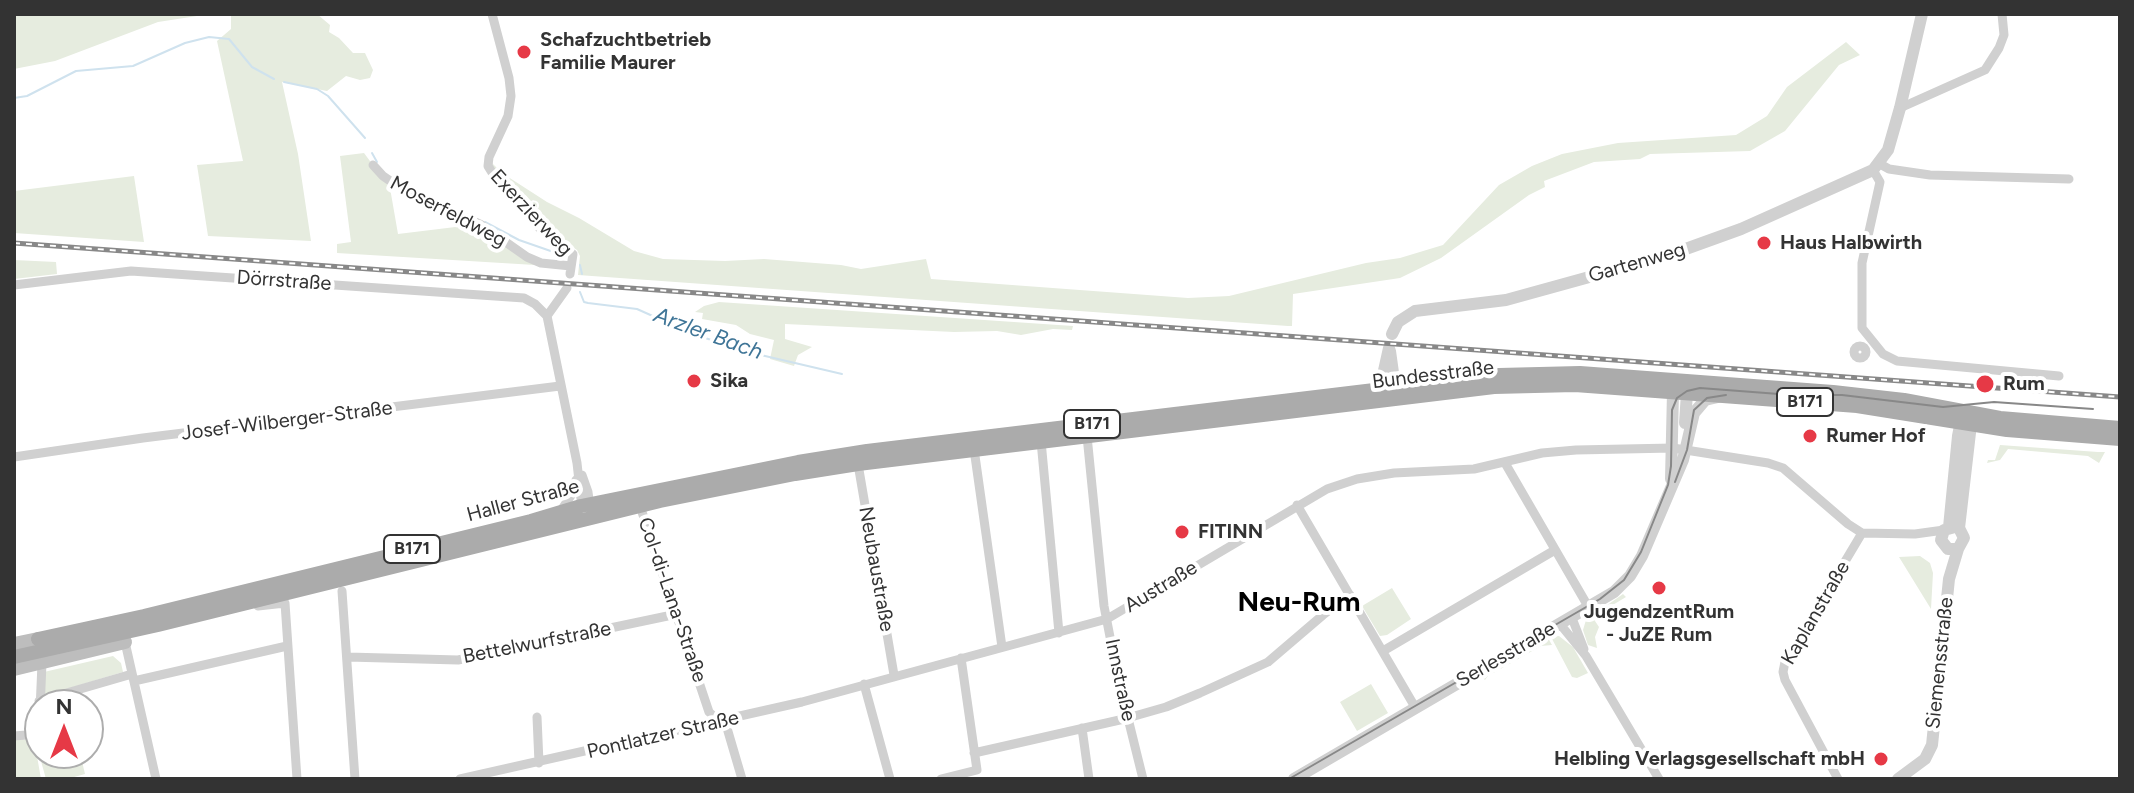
<!DOCTYPE html>
<html>
<head>
<meta charset="utf-8">
<style>
	body { margin:0 }
	#map { position:relative; width:2134px; height:793px; overflow:hidden; background:#fff; font-family:Figtree,sans-serif }
	canvas { display:block }
	.frame { position:absolute; inset:0; border:16px solid #333; pointer-events:none }
	.north { position:absolute; left:24px; top:689px; width:80px; height:80px; box-sizing:border-box; background:#fff; border:2px solid #adadad; border-radius:50%; rotate:0deg; font-size:22px; font-weight:700; line-height:32px; text-align:center; color:#333 }
	.north::after { content:''; display:block; margin:auto; width:28px; height:36px; background:#e63946; clip-path:polygon(50% 0,100% 100%,50% 72%,0 100%) }
</style>
</head>
<body>
<div id="map">
<canvas width="2134" height="793"></canvas>
<div class="frame"></div>
<div class="north">N</div>
</div>
<script>
const c = document.querySelector('canvas').getContext('2d');
c.lineJoin = 'round';
function fill(path, color) {
  c.fillStyle = color;
  c.fill(path, 'evenodd');
}
function shape(rows) {
  const path = new Path2D();
  for (const r of rows) {
    if (r.length === 3) {
      path.moveTo(r[0] + r[2], r[1]);
      path.arc(r[0], r[1], r[2], 0, 2 * Math.PI);
      continue;
    }
    path.moveTo(r[0], r[1]);
    for (let i = 2; i < r.length; i += 2) path.lineTo(r[i], r[i + 1]);
  }
  return path;
}
function trace(path, color, width, dash) {
  c.strokeStyle = color;
  c.lineWidth = width;
  c.lineCap = dash ? 'butt' : 'round';
  c.setLineDash(dash || []);
  c.stroke(path);
}
function drawText(font, color, halo, rows, align = 'center') {
  c.font = font + ' Figtree,sans-serif';
  c.lineWidth = 8;
  c.setLineDash([]);
  c.textBaseline = 'middle';
  c.strokeStyle = halo;
  c.fillStyle = color;
  for (const [text, x, y, turn = 0] of rows) {
    c.save();
    c.translate(x, y);
    c.rotate((+turn || 0) * Math.PI / 180);
    c.textAlign = isNaN(turn) ? turn : align;
    if (halo) c.strokeText(text, 0, 0);
    c.fillText(text, 0, 0);
    c.restore();
  }
}
const green = shape([
	[14,14,210,14,158,22,55,61,14,69],
	[231,14,317,14,330,25,329,32,339,38,353,53,365,53,373,70,370,78,360,80,346,76,327,91,282,82,298,154,311,241,208,236,197,165,243,161,217,41,231,29],
	[1846,42,1860,55,1839,65,1785,131,1750,151,1650,154,1640,159,1594,162,1544,181,1545,187,1529,195,1441,258,1400,278,1293,294,1292,326,1288,326,578,275,580,256,577,250,543,227,497,177,490,161,502,173,547,202,579,218,634,251,663,259,725,261,764,259,841,265,861,269,926,259,931,279,1188,298,1229,296,1366,263,1400,258,1443,245,1499,185,1532,166,1562,154,1618,143,1736,135,1767,116,1787,87],
	[364,153,390,188,398,234,480,224,535,265,337,253,337,244,351,242,340,156],
	[134,176,144,242,14,233,14,191],
	[14,260,56,262,57,274,14,279],
	[719,302,1073,326,1072,330,1053,329,1021,335,997,331,954,332,785,324,785,339,812,347,798,355,794,366,770,359,774,340,750,334,736,325,702,319,703,313,695,312,704,306],
	[2000,445,2098,452,2105,452,2099,463,2088,456,2008,449,2000,460,1987,463,1988,460,1995,460],
	[1920,556,1930,563,1933,573,1931,609,1899,557],
	[1392,588,1411,619,1387,635,1380,636,1362,606],
	[1623,594,1626,597,1596,615,1598,618,1595,621,1599,627,1595,637,1597,648,1588,645,1583,630,1586,620],
	[1559,636,1573,647,1588,673,1577,678,1572,677,1551,637],
	[1548,638,1552,645,1541,646,1488,676,1485,680,1483,678],
	[113,656,121,663,123,672,43,696,44,672],
	[1371,684,1388,713,1357,731,1340,702],
	[34,739,41,779,14,779,14,740],
	[80,753,85,774,67,779,46,779,39,754]
]);
const stream = shape([
	[284,82,317,89,328,96,365,138],
	[14,98,27,96,76,71,133,66,185,43,209,37,229,39,252,67,274,79],
	[372,153,377,162],
	[485,222,519,240,565,256],
	[580,265,582,274],
	[580,292,584,302,588,303,637,309,693,334,748,352,842,374]
]);
const minor = shape([
	[492,14,509,78,511,96,508,116,489,157,488,166,498,182,541,230,573,254,570,274],
	[1900,108,1985,70,1999,48,2004,35,2002,14],
	[1880,164,1889,169,1930,175,2069,179],
	[373,165,383,176,399,187,480,224,527,257,541,263,571,266],
	[1873,170,1880,182,1862,263,1862,328,1883,354,1897,361,2059,376],
	[14,285,131,271,524,298,535,304,547,316,577,463,582,508],
	[547,316,567,288],
	[1860,352,6],
	[1087,436,1104,606,1118,678,1143,779],
	[1041,441,1059,633],
	[974,449,1002,647],
	[14,457,143,438,560,386],
	[1505,463,1589,608],
	[858,464,894,675],
	[582,475,588,492,590,507],
	[1297,505,1415,707],
	[640,506,709,712,727,728,742,779],
	[560,512,572,494,576,480],
	[342,591,355,779],
	[258,606,285,603,297,779],
	[1572,618,1584,649],
	[1560,624,1586,656,1659,779],
	[125,642,156,779],
	[1383,651,1555,550],
	[348,657,458,660,677,614],
	[134,681,287,646],
	[864,684,890,779],
	[39,701,132,674],
	[537,717,539,763],
	[1082,728,1089,779],
	[14,736,39,734,42,663],
	[974,753,1124,719,1166,707,1200,693,1268,662,1323,615,1350,595],
	[460,779,802,702,1107,619,1327,489,1357,479,1394,473,1474,469,1542,453,1576,450,1673,448,1768,463,1783,468,1848,524,1862,533,1915,534,1944,530],
	[941,779,977,770,961,658],
	[1838,779,1785,680,1783,672,1785,662,1862,533]
]);
const tertiary = shape([
	[1392,334,1398,322,1415,311,1506,300,1669,255,1741,229,1873,170,1888,150,1900,108,1922,14],
	[1390,351,1395,387,1392,396],
	[1387,395,1383,388,1383,375,1389,348],
	[1671,479,1673,392,1681,380,1687,393,1685,423],
	[1949,527,1958,436,1961,421,1965,418],
	[1955,527,1944,530,1941,540,1948,549,1958,549],
	[1959,528,1971,424,1969,417],
	[1294,779,1614,592,1630,576,1642,556,1683,460,1694,413,1705,400,1718,397],
	[1898,779,1925,759,1932,745,1949,579,1958,549,1964,538,1959,528]
]);
const secondary = shape([
	[14,644,38,639],
	[14,669,125,642]
]);
const primary = shape([
	[38,639,144,616,531,521,581,506,798,462,867,451,1499,375,1580,373,1833,392,1904,400,2000,418,2120,428],
	[14,657,158,625,660,501,795,474,858,464,1494,387,1575,385,1857,406,2007,430,2120,439]
]);
const tram = shape([
	[1675,482,1687,450,1694,410,1707,398,1726,395],
	[1289,779,1600,599,1624,580,1641,552,1668,485,1671,466,1672,410,1677,398,1687,391,1700,388,1792,395,1842,395,1943,407,1994,402,2093,409]
]);
const rail = shape([
	[14,243,2120,397]
]);
const markers = [
	[524,52,8,"#e63946"],
	[1764,243,8,"#e63946"],
	[694,381,8,"#e63946"],
	[1985,384,10,"#e63946"],
	[1810,436,8,"#e63946"],
	[1182,532,8,"#e63946"],
	[1659,588,8,"#e63946"],
	[1881,759,8,"#e63946"]
];
const shields = [
	[1805,402,56],
	[1092,424,56],
	[412,549,56]
];
const shieldNames = [
	["B171",1805,402],
	["B171",1092,424],
	["B171",412,549]
];
const poiNames = [
	["Schafzuchtbetrieb",540,40],
	["Familie Maurer",540,63],
	["Haus Halbwirth",1780,243],
	["Sika",710,381],
	["Rum",2003,384],
	["Rumer Hof",1826,436],
	["FITINN",1198,532],
	["JugendzentRum",1659,612,"center"],
	["- JuZE Rum",1659,635,"center"],
	["Helbling Verlagsgesellschaft mbH",1865,759,"right"]
];
const streetNames = [
	["Moserfeldweg",448,212,28],
	["Exerzierweg",531,213,47],
	["Gartenweg",1637,263,-16],
	["Dörrstraße",284,281,4],
	["Bundesstraße",1433,375,-7],
	["Josef-Wilberger-Straße",287,421,-7],
	["Haller Straße",523,501,-15],
	["Neubaustraße",876,569,80],
	["Austraße",1161,587,-31],
	["Col-di-Lana-Straße",672,600,71],
	["Kaplanstraße",1816,613,-60],
	["Bettelwurfstraße",537,643,-11],
	["Serlesstraße",1506,655,-30],
	["Siemensstraße",1940,663,-84],
	["Innstraße",1120,680,78],
	["Pontlatzer Straße",663,735,-13]
];
const waterNames = [
	["Arzler Bach",708,334,20]
];
const districtNames = [
	["Neu-Rum",1299,603]
];
fill(green, '#e6ecdf');
trace(stream, '#cfe2ee', 2);
trace(minor, '#d0d0d0', 9);
trace(tertiary, '#d0d0d0', 12);
trace(secondary, '#bdbdbd', 14);
trace(primary, '#ababab', 14);
trace(tram, '#888', 2);
trace(rail, '#888', 5);
trace(rail, '#fff', 2, [6]);
for (const [x, y, r, color] of markers) {
  const dot = new Path2D();
  dot.arc(x, y, r, 0, 2 * Math.PI);
  c.fillStyle = color;
  c.fill(dot);
  trace(dot, '#fff', 3);
}
for (const [x, y, w] of shields) {
  const box = new Path2D();
  box.roundRect(x - w / 2, y - 14, w, 28, 6);
  c.fillStyle = '#fff';
  c.fill(box);
  trace(box, '#333', 2);
}
drawText('bold 18px', '#333', null, shieldNames);
drawText('bold 20px', '#333', '#fff', poiNames, 'left');
drawText('20px', '#333', '#fff', streetNames);
drawText('italic 22px', '#3f7597', '#fff', waterNames);
drawText('bold 28px', '#000', '#fff', districtNames);
</script>
</body>
</html>
